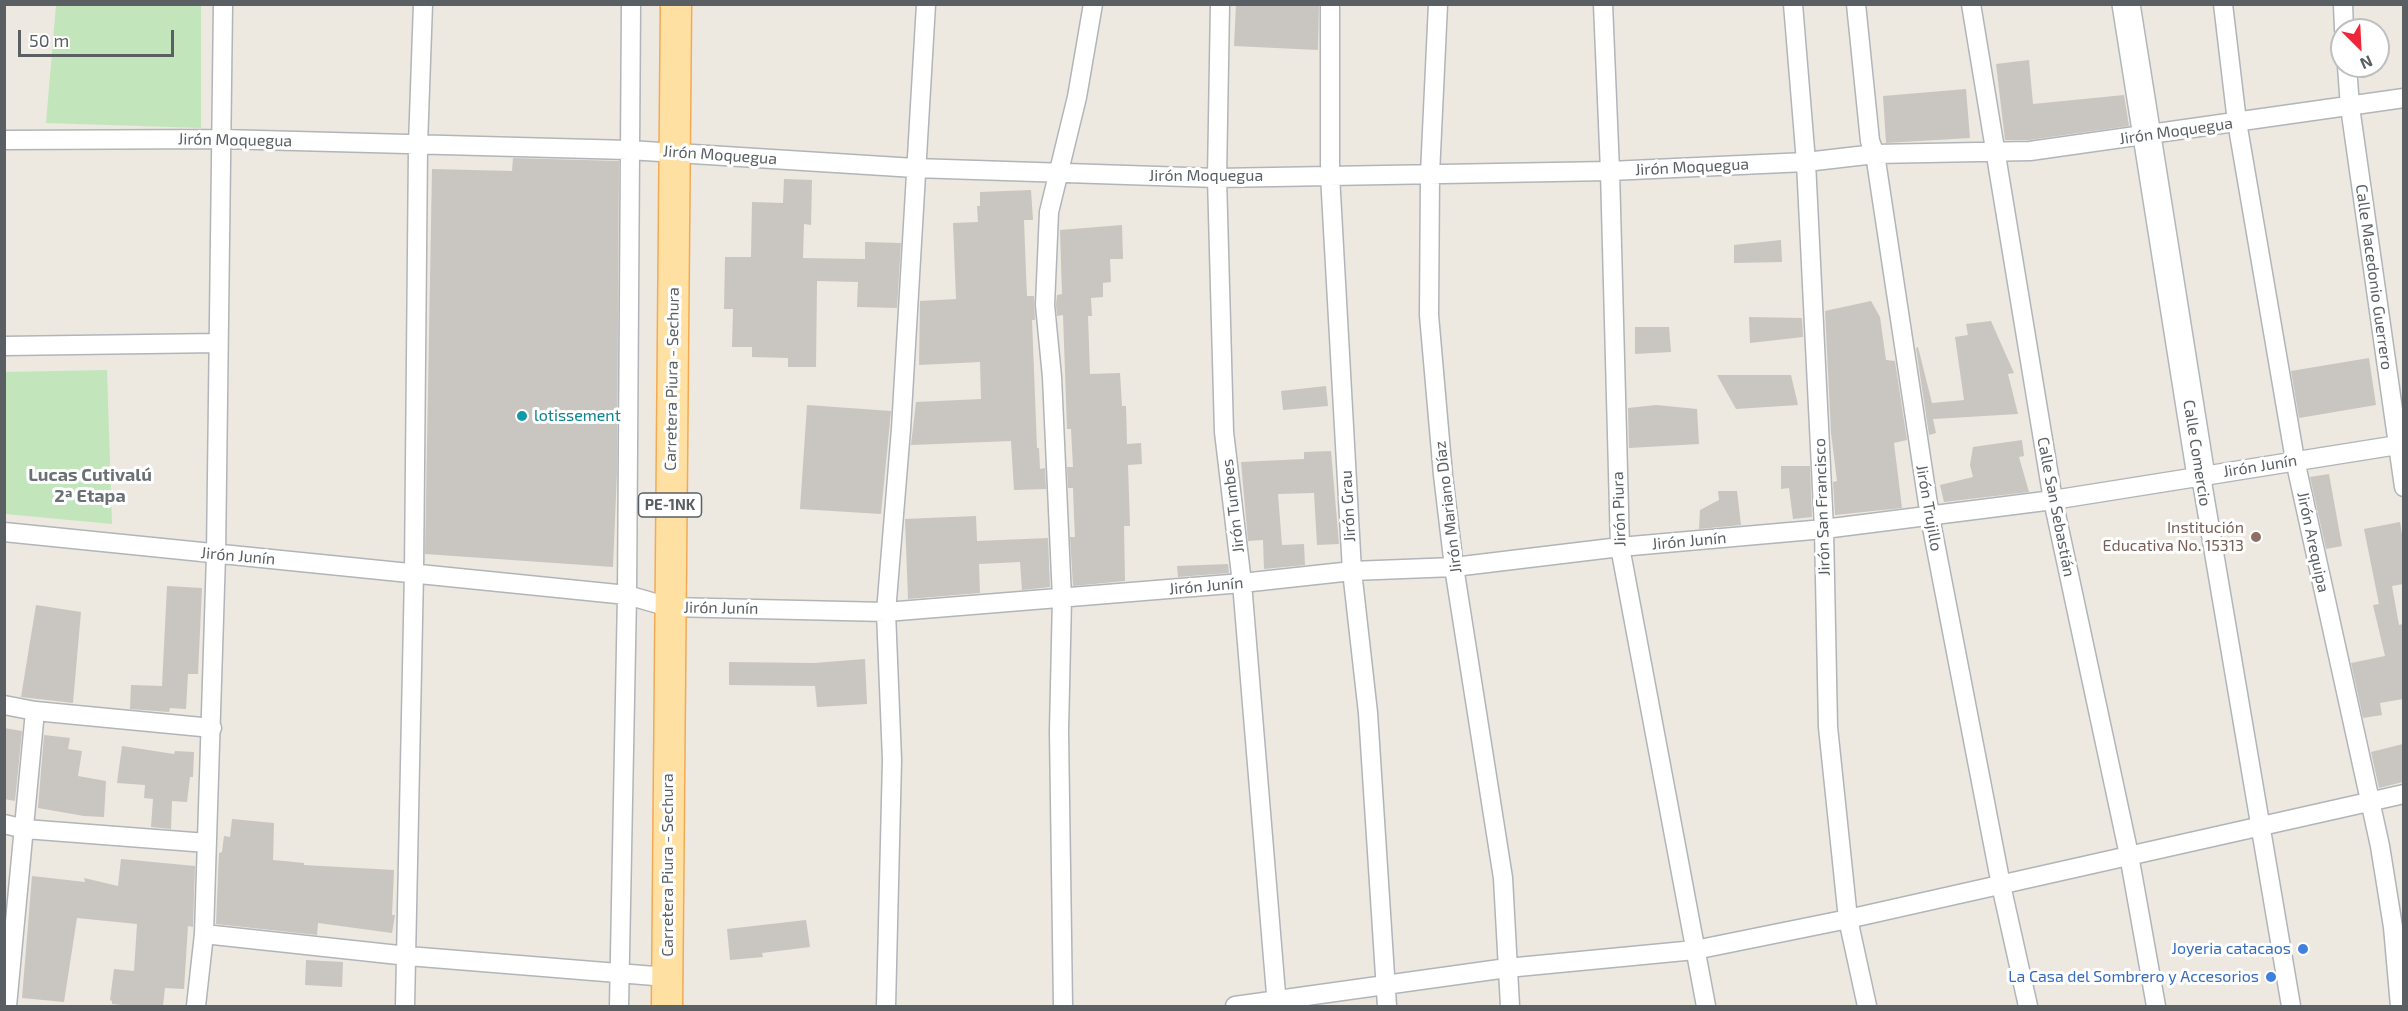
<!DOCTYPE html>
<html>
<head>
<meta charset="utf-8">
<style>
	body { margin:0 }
	#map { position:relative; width:2408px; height:1011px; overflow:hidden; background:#ede8e0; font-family:"Exo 2",sans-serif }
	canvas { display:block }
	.frame { position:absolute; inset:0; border:6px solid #595f62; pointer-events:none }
	.north { position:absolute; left:2330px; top:18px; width:60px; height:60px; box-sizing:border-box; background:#fff; border:2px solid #bdbfc0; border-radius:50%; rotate:156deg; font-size:16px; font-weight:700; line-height:24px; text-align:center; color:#595f62 }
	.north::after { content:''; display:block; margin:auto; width:21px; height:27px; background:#ed2639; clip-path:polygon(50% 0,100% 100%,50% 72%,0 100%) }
	.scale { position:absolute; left:18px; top:30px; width:156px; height:27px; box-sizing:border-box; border:3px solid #595f62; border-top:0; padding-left:8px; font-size:18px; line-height:21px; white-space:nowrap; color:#595f62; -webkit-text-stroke:4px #fff; paint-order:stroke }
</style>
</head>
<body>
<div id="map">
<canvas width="2408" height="1011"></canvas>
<div class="frame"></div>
<div class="north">N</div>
<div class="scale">50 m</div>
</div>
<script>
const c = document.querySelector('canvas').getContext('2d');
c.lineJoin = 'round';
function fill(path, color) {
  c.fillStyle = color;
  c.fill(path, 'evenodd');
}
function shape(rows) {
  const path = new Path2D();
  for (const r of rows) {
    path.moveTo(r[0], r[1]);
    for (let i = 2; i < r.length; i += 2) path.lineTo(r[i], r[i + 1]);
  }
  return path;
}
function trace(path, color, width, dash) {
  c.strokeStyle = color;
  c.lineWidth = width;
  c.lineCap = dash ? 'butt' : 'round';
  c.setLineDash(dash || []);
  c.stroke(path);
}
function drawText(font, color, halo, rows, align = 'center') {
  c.font = font + ' "Exo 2",sans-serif';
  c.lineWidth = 6;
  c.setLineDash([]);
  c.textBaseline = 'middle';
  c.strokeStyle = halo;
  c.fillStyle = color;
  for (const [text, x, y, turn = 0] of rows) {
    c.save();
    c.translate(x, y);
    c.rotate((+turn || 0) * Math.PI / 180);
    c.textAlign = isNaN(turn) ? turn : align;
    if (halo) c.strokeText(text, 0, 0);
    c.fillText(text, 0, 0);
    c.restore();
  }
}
const green = shape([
	[56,5,201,5,201,128,46,123],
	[107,370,112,524,5,514,5,372]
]);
const building = shape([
	[1236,4,1319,4,1318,50,1234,46],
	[2029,60,2033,104,2124,95,2129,126,2029,140,2005,140,1996,64],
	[1966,89,1970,138,1886,143,1883,96],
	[513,158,619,161,617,472,613,567,425,554,432,169,512,171],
	[784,179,812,180,811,225,804,224,803,258,865,259,865,242,901,243,897,308,857,307,858,282,817,281,816,367,788,367,788,358,752,357,752,347,732,347,733,309,724,309,725,257,751,257,752,202,783,203],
	[1031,190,1033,220,1024,220,1026,273,1027,296,1034,296,1035,320,1032,320,1037,448,1039,448,1040,469,1045,468,1046,489,1014,490,1011,441,911,445,916,402,981,399,980,362,919,365,920,301,956,299,953,223,978,222,977,206,980,206,980,192],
	[1122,225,1123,259,1110,259,1111,282,1103,283,1103,297,1091,298,1092,316,1088,316,1090,374,1120,373,1122,406,1126,406,1127,444,1141,443,1142,464,1128,465,1130,526,1124,526,1125,581,1073,586,1070,537,1075,537,1074,516,1073,488,1068,488,1067,467,1073,467,1071,429,1067,429,1063,315,1057,316,1056,305,1057,295,1062,294,1060,230],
	[1781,240,1782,262,1734,263,1734,245],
	[1871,301,1880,317,1886,360,1895,361,1907,440,1894,443,1902,508,1835,515,1833,482,1837,481,1831,433,1825,311],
	[1749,317,1802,318,1803,337,1750,343],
	[1991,321,2014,373,2008,374,2018,414,1933,419,1936,433,1929,435,1916,348,1918,347,1932,403,1964,400,1955,337,1968,335,1966,324],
	[1635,327,1669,327,1671,352,1635,354],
	[2369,358,2376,405,2299,418,2291,371],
	[1717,375,1791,375,1798,405,1736,409],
	[1326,386,1328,406,1283,410,1281,391],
	[807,405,891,411,881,514,800,509],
	[1656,405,1697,409,1699,444,1629,448,1628,408],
	[2022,440,2024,456,2019,457,2029,492,1944,502,1940,485,1973,477,1970,465,1973,447],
	[1331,451,1339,544,1317,545,1314,493,1278,494,1282,545,1304,544,1305,565,1264,569,1263,540,1248,541,1241,462,1304,459,1304,452],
	[1781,466,1810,466,1812,517,1793,519,1789,488,1781,489],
	[2329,474,2342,546,2326,549,2310,477],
	[1718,491,1737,491,1741,525,1699,529,1700,510,1719,500],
	[976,516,977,541,1048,538,1050,587,1022,590,1020,562,979,564,980,593,908,599,905,519],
	[2400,522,2403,541,2403,584,2392,586,2399,625,2403,624,2403,699,2380,703,2382,715,2363,718,2351,663,2385,656,2373,605,2379,604,2364,529],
	[1228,564,1229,573,1178,577,1177,566],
	[167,586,202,588,198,674,188,674,186,709,170,708,169,712,130,709,131,685,162,686],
	[36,605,81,612,73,703,21,697],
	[865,659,867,704,817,707,815,686,729,685,729,662,814,663],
	[4,728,22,731,15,801,4,799],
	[44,735,70,738,68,749,82,751,78,776,106,781,104,817,84,816,38,808],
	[2403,744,2403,782,2379,788,2371,752],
	[122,746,174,754,175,751,194,752,193,777,190,777,187,802,172,801,171,829,151,827,153,799,144,798,145,785,117,783],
	[232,819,274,823,273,860,304,863,304,865,394,870,392,915,395,915,392,933,318,923,317,935,216,924,219,853,222,852,224,836,230,837],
	[121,859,195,866,193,927,188,926,184,989,165,988,163,1006,132,1006,112,1004,112,1001,110,1000,114,969,134,971,137,924,77,918,64,1002,22,998,32,876,85,882,84,878,118,886],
	[806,920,810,947,762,953,763,957,730,960,727,929],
	[306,960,343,962,342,987,305,985]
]);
const street = shape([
	[223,4,216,555,204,934,408,956,667,977],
	[1220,4,1217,178,1224,432,1242,583,1277,1006],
	[1330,4,1330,175,1352,571,1368,713,1387,1006],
	[1438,4,1430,174,1429,315,1443,475,1454,567,1503,878,1510,1006],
	[1603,4,1610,171,1620,547,1706,1006],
	[1793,4,1806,162,1824,529,1828,727,1848,919,1867,1006],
	[1856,4,1870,141,1875,154,1930,517,2001,885,2028,1006],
	[1971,4,2053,500,2129,855,2156,1006],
	[2223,4,2237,122,2295,460,2380,846,2393,927,2400,1006],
	[2343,4,2344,30],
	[2347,66,2350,107,2404,487],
	[4,140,222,139,629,150,915,168,1217,178,1610,171,1806,162,1875,154,2030,151,2404,98],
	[4,346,218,343],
	[2201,476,2291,1006],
	[4,532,627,595,669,607,886,612,1242,583,1352,571,1454,567,1620,547,1824,529,2053,500,2404,444],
	[4,705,35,711,212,728],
	[4,824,25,829,207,843],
	[7,1006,35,711],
	[196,1006,204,934],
	[405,1006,414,572,418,145,423,4],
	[619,1006,627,595,631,4],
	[886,1006,892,760,886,612,901,429,926,4],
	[1063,1006,1059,731,1062,598,1052,377,1045,305,1049,212,1077,97,1093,4],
	[1235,1006,1507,968,1695,950,1848,919,2404,794]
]);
const secondary = shape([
	[2126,4,2201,476]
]);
const primary = shape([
	[667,1006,676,4]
]);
const markers = [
	[522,416,6,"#0f9aa8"],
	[2256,537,6,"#8d6e63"],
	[2303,949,6,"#3f7fe0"],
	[2271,977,6,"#3f7fe0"]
];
const shields = [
	[670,505,63]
];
const shieldNames = [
	["PE-1NK",670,505]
];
const streetNames = [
	["Jirón Moquegua",2176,131,-8],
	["Jirón Moquegua",235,140,1],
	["Jirón Moquegua",720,155,4],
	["Jirón Moquegua",1692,167,-3],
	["Jirón Moquegua",1206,176],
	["Calle Macedonio Guerrero",2374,277,82],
	["Carretera Piura - Sechura",672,379,-89],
	["Calle Comercio",2197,453,81],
	["Jirón Junín",2260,466,-9],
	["Jirón Tumbes",1233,506,-97],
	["Jirón Grau",1348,506,-93],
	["Jirón Mariano Díaz",1448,507,-97],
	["Jirón San Francisco",1822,507,-92],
	["Calle San Sebastián",2056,507,79],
	["Jirón Trujillo",1929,508,80],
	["Jirón Piura",1619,509,-92],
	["Jirón Junín",1689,541,-5],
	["Jirón Arequipa",2313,542,78],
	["Jirón Junín",238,556,5],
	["Jirón Junín",1206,586,-5],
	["Jirón Junín",721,608,1],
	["Carretera Piura - Sechura",668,865,-90]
];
const cultureNames = [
	["lotissement",534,416]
];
const educationNames = [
	["Institución",2244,528],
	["Educativa No. 15313",2244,546]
];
const shopNames = [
	["Joyeria catacaos",2291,949],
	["La Casa del Sombrero y Accesorios",2259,977]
];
const neighbourhoodNames = [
	["Lucas Cutivalú",90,475],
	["2ª Etapa",90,496]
];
fill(green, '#c3e5bc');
fill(building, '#c9c5c0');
trace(street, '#b1b5b9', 21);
trace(secondary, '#b2b7bc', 30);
trace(primary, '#f4aa52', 33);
trace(street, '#fff', 18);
trace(secondary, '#fff', 27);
trace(primary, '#ffe0a3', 30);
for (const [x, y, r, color] of markers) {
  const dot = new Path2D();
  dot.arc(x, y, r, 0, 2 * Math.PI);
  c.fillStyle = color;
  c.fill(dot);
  trace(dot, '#fff', 2);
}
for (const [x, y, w] of shields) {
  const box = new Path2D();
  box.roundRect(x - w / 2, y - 12, w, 24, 4.5);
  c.fillStyle = '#fff';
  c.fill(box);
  trace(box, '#595f62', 1.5);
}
drawText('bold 15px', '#595f62', null, shieldNames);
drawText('16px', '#595f62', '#fff', streetNames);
drawText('16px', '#0d838f', '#fff', cultureNames, 'left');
drawText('16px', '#785e54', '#fff', educationNames, 'right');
drawText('16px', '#366cbe', '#fff', shopNames, 'right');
drawText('bold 18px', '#6a7174', '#fff', neighbourhoodNames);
</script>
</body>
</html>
